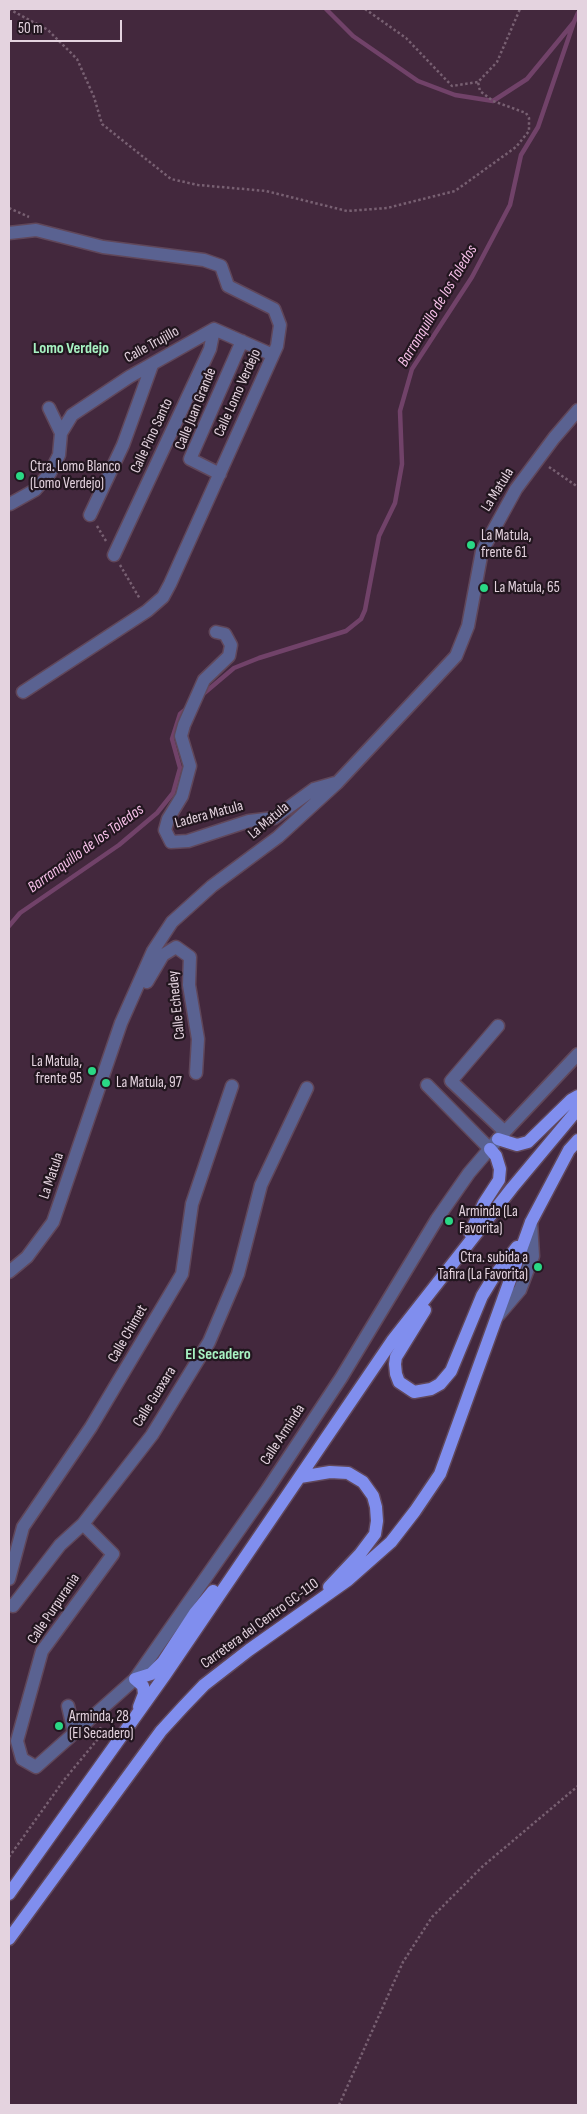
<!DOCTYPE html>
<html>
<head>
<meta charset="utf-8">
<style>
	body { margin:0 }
	#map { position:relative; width:587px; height:2114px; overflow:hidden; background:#43283d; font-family:"Sofia Sans Condensed",sans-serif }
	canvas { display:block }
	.frame { position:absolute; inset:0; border:10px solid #e4d3df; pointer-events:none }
	.scale { position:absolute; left:10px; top:20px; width:112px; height:22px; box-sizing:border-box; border:2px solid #e4d3df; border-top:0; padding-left:6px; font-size:15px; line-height:18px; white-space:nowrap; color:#e4d3df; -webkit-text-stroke:4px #22161f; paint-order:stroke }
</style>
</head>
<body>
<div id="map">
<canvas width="587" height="2114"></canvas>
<div class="frame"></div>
<div class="scale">50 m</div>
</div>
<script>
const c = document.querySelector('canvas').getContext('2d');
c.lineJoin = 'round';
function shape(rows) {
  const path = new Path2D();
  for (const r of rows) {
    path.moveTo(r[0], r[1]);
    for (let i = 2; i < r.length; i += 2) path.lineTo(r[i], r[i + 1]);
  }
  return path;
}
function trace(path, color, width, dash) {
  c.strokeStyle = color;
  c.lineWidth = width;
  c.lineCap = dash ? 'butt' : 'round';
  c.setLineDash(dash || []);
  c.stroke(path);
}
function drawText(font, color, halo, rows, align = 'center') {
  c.font = font + ' "Sofia Sans Condensed",sans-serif';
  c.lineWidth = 4.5;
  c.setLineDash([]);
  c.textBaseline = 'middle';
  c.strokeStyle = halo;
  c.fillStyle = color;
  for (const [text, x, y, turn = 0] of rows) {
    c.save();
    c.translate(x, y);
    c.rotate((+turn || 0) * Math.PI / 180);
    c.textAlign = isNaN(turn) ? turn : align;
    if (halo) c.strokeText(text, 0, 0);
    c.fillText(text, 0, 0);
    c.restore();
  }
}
const stream = shape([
	[326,9,353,36,418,81,455,95,493,101,527,79,574,22,578,13],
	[202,695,234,668,259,658,346,631,361,619,365,610,379,536,395,503,402,464,400,411,412,369,472,277,510,205,521,155,538,127,574,22],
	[9,926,20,913,119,845,157,813,173,793,180,768,172,739,180,714,187,708]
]);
const path = shape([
	[9,9,48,30,77,59,94,97,102,124,171,179,198,185,266,191,347,211,387,208,455,191,516,147,529,131,529,118,526,113,493,101,480,91,478,82],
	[365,9,406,38,452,86,478,82,497,62,520,9],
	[9,208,29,217],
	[549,467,578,487],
	[97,526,106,541],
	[120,565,140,599],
	[9,1857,64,1780,102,1734,100,1727],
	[339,2105,403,1962,432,1917,483,1866,578,1786]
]);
const minor = shape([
	[9,233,36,230,103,247,204,260,221,266,228,286,274,309,280,325,277,346,170,584,163,597,147,611,23,692],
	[61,433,72,415,129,377,214,329,273,355],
	[220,474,190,459,242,341],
	[10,504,35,490,50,473,59,455,61,433,49,408],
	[90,515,123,445,152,365],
	[114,555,210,349,214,329],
	[216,632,225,634,231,645,229,656,204,680,184,725,181,736,190,766,182,796,168,819,165,830,171,842,188,841,249,821,274,818,314,789,335,783],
	[147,982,163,955,176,947,190,957,189,985,198,1039,196,1073],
	[498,1026,451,1081,505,1132],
	[427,1085,490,1149],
	[9,1272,27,1257,53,1222,121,1023,153,951,172,922,212,886,278,837,337,783,456,656,468,626,482,551,516,489,554,438,578,410],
	[497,1317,520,1290,533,1256,531,1222],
	[83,1524,113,1554,42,1651,17,1741,22,1759,36,1767,135,1679,267,1490,341,1378,437,1219,469,1173,498,1139,578,1054],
	[9,1579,23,1527,91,1427,182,1274,192,1204,232,1086],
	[9,1605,13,1606,60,1545,83,1524,152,1435,209,1342,238,1274,261,1185,307,1088],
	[68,1706,74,1733]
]);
const major = shape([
	[498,1139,517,1145,528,1142,571,1100,578,1096],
	[470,1233,484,1203,499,1180,500,1169,496,1156,490,1149],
	[425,1310,396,1357,395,1364,396,1374,399,1382,414,1392,431,1389,440,1384,451,1371,482,1296,493,1278,517,1247],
	[300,1477,330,1472,348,1473,363,1482,373,1496,376,1507,377,1521,375,1534,360,1554,329,1587],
	[139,1707,144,1694,143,1686,135,1679,151,1674,163,1662,195,1613,213,1591],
	[9,1894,165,1675,392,1341,512,1188,578,1109],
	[9,1939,161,1731,183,1707,204,1685,249,1650,348,1580,391,1542,415,1511,440,1474,531,1222,569,1150,578,1140]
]);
const markers = [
	[20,476,5,"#2ad885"],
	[471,545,5,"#2ad885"],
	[484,588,5,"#2ad885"],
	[92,1071,5,"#2ad885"],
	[106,1083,5,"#2ad885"],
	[449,1221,5,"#2ad885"],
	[538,1267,5,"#2ad885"],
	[59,1726,5,"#2ad885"]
];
const streetNames = [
	["Calle Trujillo",152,345,-29],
	["Calle Lomo Verdejo",238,393,-66],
	["Calle Juan Grande",196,409,-68],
	["Calle Pino Santo",152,436,-65],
	["La Matula",498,490,-58],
	["Ladera Matula",209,815,-15],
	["La Matula",269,821,-40],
	["Calle Echedey",177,1005,-96],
	["La Matula",52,1176,-71],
	["Calle Chimet",128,1334,-60],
	["Calle Guaxara",155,1397,-58],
	["Calle Arminda",283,1435,-57],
	["Calle Purpurania",54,1609,-56],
	["Carretera del Centro GC-110",260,1624,-36]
];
const poiNames = [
	["Ctra. Lomo Blanco",30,467],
	["(Lomo Verdejo)",30,484],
	["La Matula,",481,536],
	["frente 61",481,553],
	["La Matula, 65",494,588],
	["La Matula,",82,1062,"right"],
	["frente 95",82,1079,"right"],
	["La Matula, 97",116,1083],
	["Arminda (La",459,1212],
	["Favorita)",459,1229],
	["Ctra. subida a",528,1258,"right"],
	["Tafira (La Favorita)",528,1275,"right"],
	["Arminda, 28",69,1717],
	["(El Secadero)",69,1734]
];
const waterNames = [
	["Barranquillo de los Toledos",438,306,-59],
	["Barranquillo de los Toledos",86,849,-36]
];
const neighbourhoodNames = [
	["Lomo Verdejo",71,349],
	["El Secadero",218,1355]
];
trace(stream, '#714269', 4.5);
trace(minor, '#60475a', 15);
trace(major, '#60475a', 15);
trace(path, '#786072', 2.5, [2.5, 2.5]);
trace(minor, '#5a6291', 12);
trace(major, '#808eee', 12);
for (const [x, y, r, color] of markers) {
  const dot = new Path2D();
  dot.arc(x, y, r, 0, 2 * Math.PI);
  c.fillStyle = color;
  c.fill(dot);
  trace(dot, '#22161f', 2);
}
drawText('15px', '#e4d3df', '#22161f', streetNames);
drawText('15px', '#e4d3df', '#22161f', poiNames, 'left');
drawText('italic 16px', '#f6bfe8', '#22161f', waterNames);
drawText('bold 16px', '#a7f2c2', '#22161f', neighbourhoodNames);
</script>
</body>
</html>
